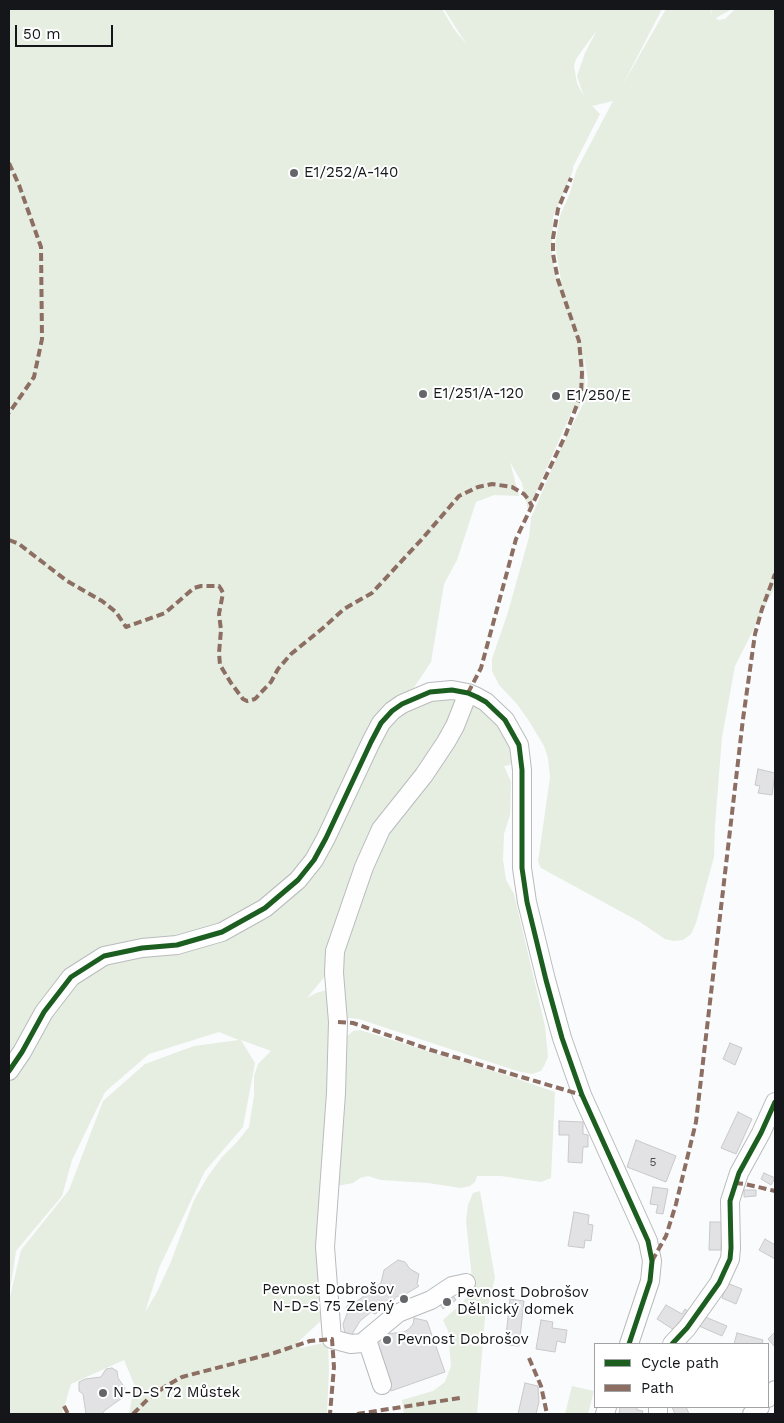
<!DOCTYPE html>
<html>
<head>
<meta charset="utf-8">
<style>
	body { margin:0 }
	#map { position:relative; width:784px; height:1423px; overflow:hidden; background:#f9fbfd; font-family:"Work Sans",sans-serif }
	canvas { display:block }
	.frame { position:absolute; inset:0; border:10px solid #141619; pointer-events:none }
	.legend { position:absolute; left:594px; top:1343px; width:175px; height:65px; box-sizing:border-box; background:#fff; border:1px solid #a1a2a3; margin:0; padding:6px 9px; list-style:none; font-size:15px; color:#141619 }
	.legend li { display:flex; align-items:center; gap:10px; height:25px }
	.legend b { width:25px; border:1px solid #a1a2a3 }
	.scale { position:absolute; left:15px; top:25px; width:98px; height:22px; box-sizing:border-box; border:2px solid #141619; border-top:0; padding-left:6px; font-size:15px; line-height:18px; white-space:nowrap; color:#141619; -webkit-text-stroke:4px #fff; paint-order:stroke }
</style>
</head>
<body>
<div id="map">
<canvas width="784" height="1423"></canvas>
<div class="frame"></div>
<ul class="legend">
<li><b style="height:6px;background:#1b5e20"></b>Cycle path</li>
<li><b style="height:6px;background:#8d6e63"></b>Path</li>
</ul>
<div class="scale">50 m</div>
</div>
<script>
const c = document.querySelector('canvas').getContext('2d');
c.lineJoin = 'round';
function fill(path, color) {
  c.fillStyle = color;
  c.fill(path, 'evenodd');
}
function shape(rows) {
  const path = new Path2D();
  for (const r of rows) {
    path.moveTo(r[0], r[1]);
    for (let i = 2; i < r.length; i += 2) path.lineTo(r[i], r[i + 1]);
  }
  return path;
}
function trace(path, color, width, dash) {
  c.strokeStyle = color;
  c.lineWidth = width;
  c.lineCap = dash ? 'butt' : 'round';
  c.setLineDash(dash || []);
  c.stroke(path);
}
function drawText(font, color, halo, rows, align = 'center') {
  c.font = font + ' "Work Sans",sans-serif';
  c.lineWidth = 4;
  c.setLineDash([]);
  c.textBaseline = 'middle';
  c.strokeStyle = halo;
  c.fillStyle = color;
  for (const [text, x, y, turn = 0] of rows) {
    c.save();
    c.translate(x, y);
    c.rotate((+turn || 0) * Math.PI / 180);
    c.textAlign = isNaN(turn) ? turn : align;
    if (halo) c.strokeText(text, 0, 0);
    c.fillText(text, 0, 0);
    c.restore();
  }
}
const green = shape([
	[9,9,442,9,454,29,467,45,444,9,662,9,622,86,666,9,710,9,712,16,711,9,732,9,716,18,718,20,725,19,735,9,775,9,775,587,735,666,722,737,715,825,714,857,696,923,691,934,683,940,674,941,665,939,640,922,541,868,538,862,550,777,548,758,544,746,529,721,517,704,499,685,492,671,492,659,508,612,529,537,531,518,560,450,583,404,588,381,584,355,585,385,579,409,572,411,528,510,522,483,510,462,519,496,494,495,476,502,457,560,444,584,431,662,413,689,398,697,307,856,293,874,260,902,219,925,176,937,101,949,9,1057],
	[597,30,585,53,577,76,584,97,577,83,574,66,576,59],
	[613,101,576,171,570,193,560,216,555,245,561,280,556,276,553,261,552,247,553,217,573,171,573,167,600,114,592,106],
	[451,698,466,700,482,708,499,724,512,748,514,757,510,765,504,766,511,782,510,815,504,834,503,860,506,880,514,894,545,1026,548,1057,545,1064,541,1071,532,1074,517,1071,359,1019,339,1017,340,958,307,998,316,993,334,988,329,1022,325,1317,298,1342,301,1348,328,1342,329,1370,327,1414,128,1414,130,1409,134,1384,124,1360,71,1384,62,1414,9,1414,9,1301,21,1250,69,1190,103,1101,145,1064,194,1046,239,1040,219,1032,149,1054,105,1092,72,1160,62,1196,16,1251,9,1298,9,1083,29,1056,50,1016,76,983,107,964,269,914,388,728,397,717,407,710,432,700],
	[241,1040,271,1051,258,1064,254,1076,254,1096,249,1127,237,1142,222,1157,208,1176,194,1200,170,1264,156,1294,145,1312,159,1268,205,1171,243,1127,255,1063],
	[360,1030,512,1077,555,1092,551,1178,541,1182,501,1176,477,1176,475,1182,470,1186,461,1188,428,1183,381,1180,368,1176,360,1178,353,1183,332,1187,344,1039,353,1031],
	[480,1191,495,1278,485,1317,477,1414,404,1414,402,1400,433,1391,445,1382,451,1366,448,1331,443,1320,463,1302,473,1288,466,1221,468,1205,473,1193],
	[572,1386,594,1391,588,1414,565,1414]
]);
const building = shape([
	[758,769,775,773,772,795,758,793,760,786,755,785,758,769],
	[730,1043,742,1048,735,1065,723,1059,730,1043],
	[738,1112,752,1119,736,1154,721,1148,738,1112],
	[559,1121,583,1122,583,1134,588,1135,588,1147,583,1147,582,1163,568,1162,569,1135,559,1135,559,1121],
	[636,1140,676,1156,666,1182,627,1167,636,1140],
	[764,1173,775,1178,771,1185,761,1179,764,1173],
	[653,1187,668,1189,663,1214,656,1213,658,1205,650,1204,653,1187],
	[744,1190,756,1190,756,1196,744,1197,744,1190],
	[574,1212,589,1215,588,1224,593,1225,591,1241,585,1240,584,1248,568,1246,574,1212],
	[710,1222,722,1222,721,1250,709,1250,710,1222],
	[765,1239,775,1245,775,1259,759,1250,765,1239],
	[398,1260,405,1262,410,1269,419,1274,417,1284,419,1286,401,1297,397,1296,389,1306,383,1304,378,1312,375,1314,371,1312,360,1321,351,1336,345,1334,343,1324,347,1314,346,1308,348,1305,356,1302,381,1283,384,1270,398,1260],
	[727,1283,742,1289,736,1304,722,1298,727,1283],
	[452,1294,456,1300,443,1309,439,1303,452,1294],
	[510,1299,524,1301,519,1346,505,1345,510,1299],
	[666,1305,682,1314,685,1309,692,1314,684,1326,679,1322,674,1330,657,1319,666,1305],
	[703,1316,727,1326,722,1336,699,1326,703,1316],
	[414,1318,427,1321,445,1372,391,1391,376,1341,386,1334,404,1332,409,1329,413,1324,414,1318],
	[541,1320,553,1322,552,1328,567,1330,565,1343,557,1341,555,1352,536,1349,541,1320],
	[775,1332,775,1347,768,1339,775,1332],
	[737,1333,763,1340,762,1344,734,1344,737,1333],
	[112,1368,117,1371,118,1378,125,1388,122,1398,104,1411,102,1414,86,1414,83,1394,79,1391,79,1382,85,1379,101,1377,106,1369,112,1368],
	[525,1383,538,1386,539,1402,536,1414,518,1414,525,1383],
	[620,1407,637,1407,637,1410,643,1411,642,1414,619,1414,620,1407],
	[672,1407,686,1407,689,1414,675,1414,672,1407]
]);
const minor = shape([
	[9,1071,22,1052,44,1012,71,977,104,956,142,948,177,945,222,932,265,908,298,880,314,860,326,838,371,742,381,723,392,711,402,704,430,692,452,690,468,693,477,697,486,702,505,720,519,745,522,770,522,868,527,902,546,980,562,1038,582,1095,648,1241,652,1261,650,1281,629,1344],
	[466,1283,452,1286,431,1300,398,1313,362,1343,351,1344,332,1339,325,1247,336,1093,338,1022,334,973,335,951,364,867,381,829,424,775,446,742,455,726,468,693],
	[367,1340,382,1385],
	[672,1344,687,1328,719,1283,730,1259,731,1248,730,1201,739,1173,761,1133,775,1102],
	[768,1398,775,1390],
	[605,1414,607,1407],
	[658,1414,658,1407],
	[752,1414,760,1407]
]);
const quiet = shape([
	[9,163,19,185,41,247,42,339,34,377,9,413],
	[9,540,19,544,67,581,102,601,116,612,126,627,165,613,194,588,201,586,219,586,221,589,223,593,219,614,221,630,219,653,220,665,231,683,243,699,247,701,255,699,271,682,278,669,291,654,323,628,344,609,372,593,422,539,459,496,478,487,492,484,512,487,524,494,528,499,532,506],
	[468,693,481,668,516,539,566,434,581,394,582,373,579,341,558,280,553,254,553,238,558,209,571,178],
	[338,1022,353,1023,431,1050,582,1095],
	[735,1183,745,1184,775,1191],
	[652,1261,666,1236,676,1204,696,1122,743,719,755,634,762,609,775,574],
	[529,1358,541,1386,547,1414],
	[64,1406,68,1414],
	[133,1414,149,1398,166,1386,182,1377,274,1353,310,1341,332,1339,334,1367,330,1414],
	[357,1414,460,1398]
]);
const cycleway = shape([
	[9,1071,22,1052,44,1012,71,977,104,956,142,948,177,945,222,932,265,908,298,880,314,860,326,838,371,742,381,723,392,711,402,704,430,692,452,690,468,693,477,697,486,702,505,720,519,745,522,770,522,868,527,902,546,980,562,1038,582,1095,648,1241,652,1261,650,1281,629,1344],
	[672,1344,687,1328,719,1283,730,1259,731,1248,730,1201,739,1173,761,1133,775,1102]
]);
const markers = [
	[294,173,5,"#646669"],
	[423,394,5,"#646669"],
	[556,396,5,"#646669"],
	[404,1299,5,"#646669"],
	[447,1302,5,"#646669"],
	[387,1340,5,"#646669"],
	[103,1393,5,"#646669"]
];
const numberNames = [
	["5",653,1162]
];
const poiNames = [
	["E1/252/A-140",304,173],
	["E1/251/A-120",433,394],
	["E1/250/E",566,396],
	["Pevnost Dobrošov",394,1290,"right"],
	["N-D-S 75 Zelený",394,1307,"right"],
	["Pevnost Dobrošov",457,1293],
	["Dělnický domek",457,1310],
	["Pevnost Dobrošov",397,1340],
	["N-D-S 72 Můstek",113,1393]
];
fill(green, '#e6eee2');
fill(building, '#e2e2e4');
trace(building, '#c9c8ca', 1);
trace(minor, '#b9bbbd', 20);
trace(minor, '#fefeff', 18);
trace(quiet, '#8d6e63', 4, [8, 4]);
trace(cycleway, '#1b5e20', 5);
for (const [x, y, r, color] of markers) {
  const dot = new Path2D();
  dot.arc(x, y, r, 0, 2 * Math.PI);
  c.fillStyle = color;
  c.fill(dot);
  trace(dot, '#fff', 2);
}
drawText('12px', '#484a4d', null, numberNames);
drawText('15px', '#141619', '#fff', poiNames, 'left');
</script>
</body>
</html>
